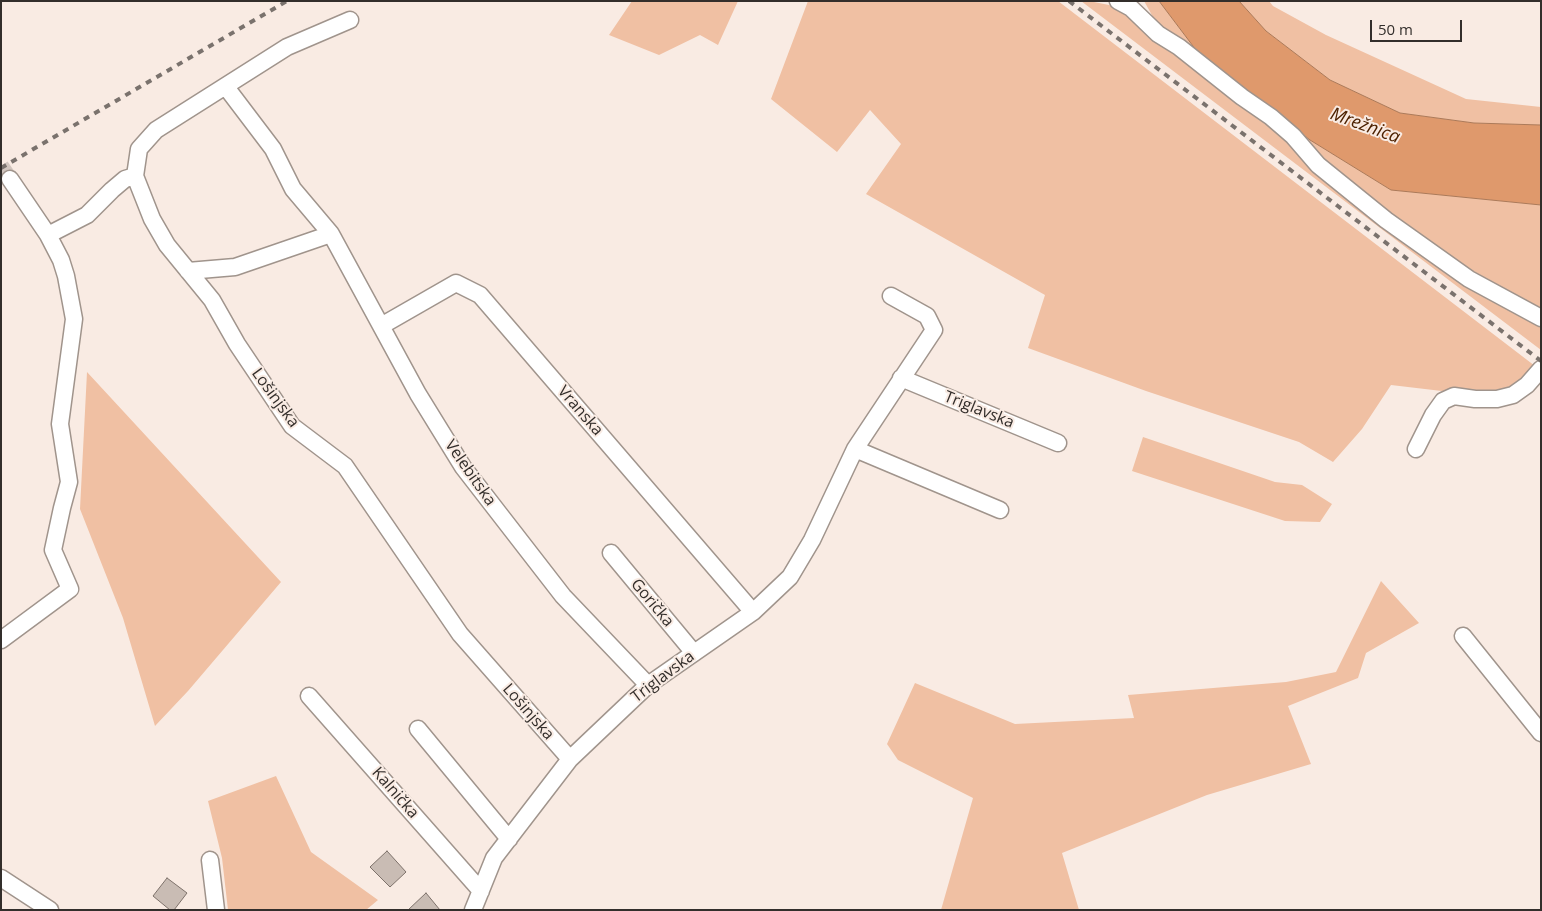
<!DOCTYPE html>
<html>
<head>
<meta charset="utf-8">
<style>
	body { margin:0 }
	#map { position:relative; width:1542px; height:911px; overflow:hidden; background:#f9ebe3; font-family:"Open Sans",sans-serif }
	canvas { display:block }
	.frame { position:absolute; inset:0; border:2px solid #332e2b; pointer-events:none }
	.scale { position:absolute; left:1370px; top:20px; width:92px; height:22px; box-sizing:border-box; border:2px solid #332e2b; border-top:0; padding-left:6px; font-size:15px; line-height:18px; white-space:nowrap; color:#332e2b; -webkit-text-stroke:4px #f9ebe3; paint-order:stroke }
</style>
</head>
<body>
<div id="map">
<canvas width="1542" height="911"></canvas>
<div class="frame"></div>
<div class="scale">50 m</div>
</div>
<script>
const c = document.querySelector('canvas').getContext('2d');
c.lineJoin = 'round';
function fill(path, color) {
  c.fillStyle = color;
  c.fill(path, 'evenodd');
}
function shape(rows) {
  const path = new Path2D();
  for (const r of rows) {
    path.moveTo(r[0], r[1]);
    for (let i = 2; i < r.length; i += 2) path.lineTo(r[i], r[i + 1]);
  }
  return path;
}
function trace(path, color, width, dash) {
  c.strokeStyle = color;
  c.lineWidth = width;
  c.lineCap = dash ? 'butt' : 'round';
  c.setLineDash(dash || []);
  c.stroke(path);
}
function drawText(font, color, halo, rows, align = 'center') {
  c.font = font + ' "Open Sans",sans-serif';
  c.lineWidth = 4;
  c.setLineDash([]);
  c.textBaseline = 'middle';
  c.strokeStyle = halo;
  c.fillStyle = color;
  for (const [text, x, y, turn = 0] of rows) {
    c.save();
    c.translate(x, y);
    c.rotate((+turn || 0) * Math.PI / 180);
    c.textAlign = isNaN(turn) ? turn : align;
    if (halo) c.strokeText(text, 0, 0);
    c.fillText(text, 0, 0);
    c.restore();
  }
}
const green = shape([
	[632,1,738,1,718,45,700,35,659,55,609,35],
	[808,1,1058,1,1535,366,1508,392,1484,396,1391,385,1362,429,1333,462,1299,442,1146,391,1028,348,1045,295,866,194,901,144,870,110,837,152,771,99],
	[1081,1,1089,1,1119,7,1158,26,1144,1,1159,1,1199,54,1206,61,1310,140,1391,190,1541,205,1541,350],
	[1239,1,1269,1,1273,6,1326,35,1466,99,1541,107,1541,125,1474,123,1400,113,1330,80,1266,31],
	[87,372,281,582,188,691,155,726,123,618,80,509],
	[1143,437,1275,482,1302,485,1332,504,1320,522,1285,521,1132,471],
	[1381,581,1419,623,1366,653,1358,678,1288,706,1311,764,1207,795,1062,853,1079,910,941,910,973,798,898,760,887,744,915,683,1015,724,1134,718,1128,695,1286,682,1336,672],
	[276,776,311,852,378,900,366,910,228,910,222,858,208,801]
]);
const water = shape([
	[1159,1,1239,1,1266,31,1330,80,1400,113,1474,123,1541,125,1541,205,1391,190,1310,140,1199,54,1159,1]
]);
const building = shape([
	[387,851,406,872,390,887,370,867,387,851],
	[167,878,187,893,174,910,170,910,153,896,167,878],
	[426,893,440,910,408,910,426,893]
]);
const minorTunnel = shape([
	[1,166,10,179]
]);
const minor = shape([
	[1118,1,1131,8,1158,34,1179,47,1242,97,1271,117,1293,136,1318,165,1386,220,1469,279,1541,318],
	[226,87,273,149,293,189,331,234],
	[135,176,139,149,156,130,287,47,350,20],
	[10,179,48,235,87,215,112,190,125,179,135,176,152,219,167,245,212,300,237,344,292,426,345,466,460,634,570,759],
	[188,271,235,267,331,234,418,394,463,467,563,596,648,685],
	[381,326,456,283,480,295,753,612],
	[901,378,1058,443],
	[855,449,1000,510],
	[1416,449,1433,415,1443,401,1454,396,1475,399,1497,399,1513,395,1527,385,1541,369],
	[611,553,694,653],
	[1463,636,1541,733],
	[1,640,70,589,53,550,62,508,69,482,60,424,74,319,66,276,61,260,48,235],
	[309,696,481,891],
	[418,729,509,839],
	[210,860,216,910],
	[1,878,50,910],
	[473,910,494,858,570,759,648,685,753,612,790,577,812,540,855,449,934,330,927,316,891,296]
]);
const rail = shape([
	[1069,1,1541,361],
	[1,168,287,1]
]);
const streetNames = [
	["Lošinjska",275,398,54],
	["Triglavska",979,410,22],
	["Vranska",580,411,49],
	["Velebitska",470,473,55],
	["Gorička",652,603,50],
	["Triglavska",663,677,-37],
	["Lošinjska",528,712,49],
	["Kalnička",395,793,49]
];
const waterNames = [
	["Mrežnica",1365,126,20]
];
fill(green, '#f0c0a3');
fill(water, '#df996c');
trace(water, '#ab7958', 1);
fill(building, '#c9bcb4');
trace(building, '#7d716a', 1);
trace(minorTunnel, '#d1c5be', 16, [16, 8]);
trace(minor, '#a0948c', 19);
trace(minor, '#fff', 16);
trace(rail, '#7a726d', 4, [6, 6]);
drawText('16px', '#332e2b', '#f9ebe3', streetNames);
drawText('italic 18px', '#4d2100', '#f9ebe3', waterNames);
</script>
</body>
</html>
